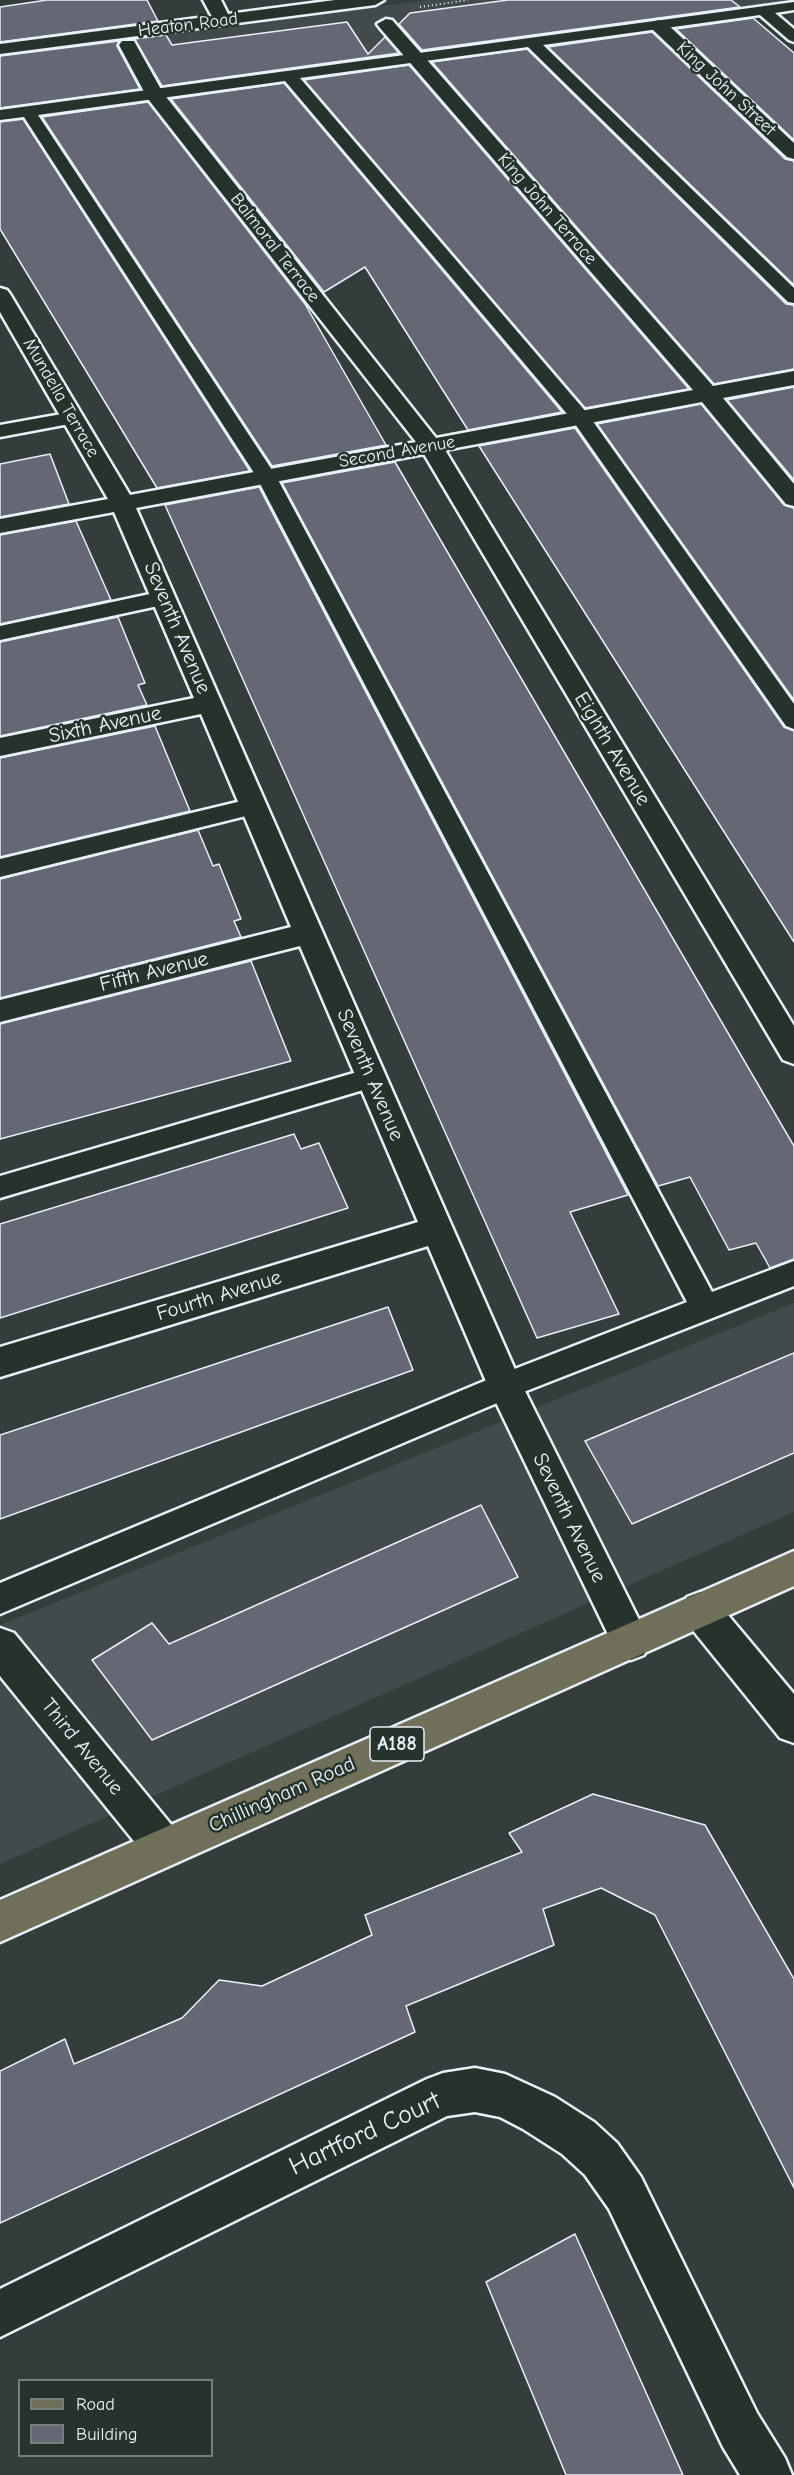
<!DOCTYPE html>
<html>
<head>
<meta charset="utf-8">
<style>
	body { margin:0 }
	#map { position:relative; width:794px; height:2475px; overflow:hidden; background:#333d3b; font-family:"Comic Neue",sans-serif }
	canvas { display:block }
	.legend { position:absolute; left:18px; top:2379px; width:195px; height:78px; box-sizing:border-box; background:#26332d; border:2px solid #747f7e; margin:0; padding:8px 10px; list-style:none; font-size:18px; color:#e8f1f8 }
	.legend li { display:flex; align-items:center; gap:12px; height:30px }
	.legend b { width:30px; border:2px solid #747f7e }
</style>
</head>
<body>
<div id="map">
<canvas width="794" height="2475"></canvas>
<ul class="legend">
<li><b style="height:8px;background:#706f59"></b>Road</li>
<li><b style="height:16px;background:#656774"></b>Building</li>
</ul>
</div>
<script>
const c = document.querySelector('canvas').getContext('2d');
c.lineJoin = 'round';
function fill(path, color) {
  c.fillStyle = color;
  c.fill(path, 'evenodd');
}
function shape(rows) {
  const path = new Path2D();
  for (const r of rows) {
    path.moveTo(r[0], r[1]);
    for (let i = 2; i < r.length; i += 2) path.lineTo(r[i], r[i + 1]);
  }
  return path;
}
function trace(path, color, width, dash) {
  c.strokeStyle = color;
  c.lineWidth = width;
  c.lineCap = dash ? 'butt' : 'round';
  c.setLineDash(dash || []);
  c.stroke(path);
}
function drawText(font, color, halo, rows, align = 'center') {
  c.font = font + ' "Comic Neue",sans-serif';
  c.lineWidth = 5;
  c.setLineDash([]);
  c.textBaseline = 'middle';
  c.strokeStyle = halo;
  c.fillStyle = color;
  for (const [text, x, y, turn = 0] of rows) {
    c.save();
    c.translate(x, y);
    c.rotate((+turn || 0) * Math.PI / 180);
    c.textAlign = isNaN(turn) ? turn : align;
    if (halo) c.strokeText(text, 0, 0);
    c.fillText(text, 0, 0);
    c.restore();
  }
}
const built = shape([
	[428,0,794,0,794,9,172,99,136,38],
	[794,1303,794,1512,0,1864,0,1625]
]);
const building = shape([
	[47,0,147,0,158,21,0,42,0,7,47,0],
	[508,0,731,0,740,7,422,50,399,24,410,13,508,0],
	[753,18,794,53,794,140,676,29,753,18],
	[347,22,368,54,385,37,399,53,162,86,134,39,166,35,172,45,347,22],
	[652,32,785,159,794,161,794,285,548,47,652,32],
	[119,41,117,46,140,89,0,108,0,56,119,41],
	[527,49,786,304,794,305,794,369,714,384,432,62,527,49],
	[409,65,689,389,585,408,304,80,409,65],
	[284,83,562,412,468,430,365,267,324,292,171,99,284,83],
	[148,102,305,304,386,445,272,466,42,117,148,102],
	[23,119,250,471,157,488,0,229,0,122,23,119],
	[794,387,794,480,727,400,794,387],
	[701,404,784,505,794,508,794,700,597,424,701,404],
	[575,428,784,727,794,731,794,942,479,446,575,428],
	[50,454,69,504,0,517,0,464,50,454],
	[395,462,794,1146,794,1259,770,1268,756,1243,729,1250,690,1177,658,1186,282,483,395,462],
	[259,487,628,1195,570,1212,619,1314,537,1338,165,505,259,487],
	[76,521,111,600,0,624,0,535,76,521],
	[118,617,145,683,138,685,147,705,0,736,0,642,118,617],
	[155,726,190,811,0,857,0,758,155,726],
	[198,830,213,866,219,864,241,919,234,921,241,937,0,998,0,879,198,830],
	[251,961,291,1061,0,1139,0,1024,251,961],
	[294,1134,301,1149,319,1143,348,1208,0,1318,0,1224,294,1134],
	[388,1307,413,1370,0,1519,0,1435,388,1307],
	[794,1353,794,1453,632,1524,585,1441,794,1353],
	[481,1505,518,1577,152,1740,92,1660,152,1623,169,1644,481,1505],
	[593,1794,705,1825,794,1979,794,2188,655,1915,601,1888,543,1909,554,1945,406,2006,415,2032,0,2223,0,2071,65,2039,74,2064,182,2018,219,1980,262,1986,372,1935,365,1915,522,1852,509,1833,593,1794],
	[575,2234,683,2475,566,2475,486,2282,575,2234]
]);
const path = shape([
	[420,7,468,0]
]);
const lane = shape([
	[794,2,794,10,775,13,794,29,794,42,789,40,760,15,543,45,794,288,794,303,788,302,528,47,300,78,587,413,794,704,794,729,786,726,573,421,285,81,38,115,276,476,712,1292,794,1261,794,1286,516,1395,0,1614,0,1583,494,1377,687,1302,256,476,24,117,0,120,0,110,794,2],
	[73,412,83,418,80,422,0,437,0,425,73,412],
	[164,591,172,593,175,598,172,603,0,640,0,626,164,591],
	[254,798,262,800,266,806,262,812,0,877,0,859,254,798],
	[371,1068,380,1071,384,1078,380,1085,0,1198,0,1176,371,1068]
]);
const street = shape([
	[203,0,221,0,231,20,228,24,216,24,203,0],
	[386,19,392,20,713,386,794,371,794,385,723,398,794,484,794,506,786,504,702,402,445,450,794,1026,794,1064,783,1060,424,454,136,508,520,1381,650,1642,644,1655,631,1660,618,1655,488,1386,428,1246,0,1377,0,1347,418,1222,300,946,0,1022,0,1000,291,927,201,714,0,756,0,738,194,698,114,512,0,533,0,519,108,499,0,312,0,288,7,290,10,294,130,495,416,442,148,99,119,45,122,41,134,41,163,93,436,438,693,390,380,28,377,24,386,19],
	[658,20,664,21,794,143,794,159,787,157,652,29,649,25,658,20],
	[700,1592,713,1597,794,1694,794,1743,780,1738,687,1623,681,1610,687,1597,700,1592],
	[0,1628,14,1633,178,1833,184,1847,178,1861,164,1867,150,1861,0,1676,0,1628],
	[475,2068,505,2074,555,2097,594,2122,617,2143,641,2177,757,2413,785,2458,792,2475,740,2475,723,2447,609,2209,585,2175,562,2154,523,2129,500,2117,475,2112,447,2116,0,2337,0,2289,427,2079,443,2073,475,2068]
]);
const secondary = shape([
	[335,0,384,0,375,5,0,54,0,44,335,0]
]);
const primary = shape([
	[794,1551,794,1586,0,1942,0,1900,794,1551]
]);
const farStreetnames = [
	["Heaton Road",188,25,-7],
	["King John Street",726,89,43],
	["King John Terrace",547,209,49],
	["Balmoral Terrace",275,248,52],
	["Mundella Terrace",61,398,60],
	["Second Avenue",397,452,-10]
];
const shields = [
	[397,1744,54]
];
const shieldNames = [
	["A188",397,1744]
];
const streetNames = [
	["Seventh Avenue",177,628,67],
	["Sixth Avenue",105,725,-12],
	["Eighth Avenue",612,749,59],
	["Fifth Avenue",154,972,-14],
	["Seventh Avenue",370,1075,67],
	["Fourth Avenue",219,1296,-17],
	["Seventh Avenue",569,1518,64],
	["Third Avenue",82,1747,51],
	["Chillingham Road",282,1795,-24]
];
const nearStreetnames = [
	["Hartford Court",365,2134,-25]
];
fill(built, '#424a4c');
fill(building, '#656774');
trace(building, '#e8f1f8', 1.5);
trace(lane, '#e8f1f8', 5);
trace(street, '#e8f1f8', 5);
trace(secondary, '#e8f1f8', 5);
trace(primary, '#e8f1f8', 5);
trace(path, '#e8f1f8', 2, [1, 3]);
fill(lane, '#26332d');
fill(street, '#26332d');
fill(secondary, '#26332d');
fill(primary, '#706f59');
drawText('18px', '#e8f1f8', '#26332d', farStreetnames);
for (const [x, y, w] of shields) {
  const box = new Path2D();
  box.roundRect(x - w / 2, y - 17, w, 34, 4.5);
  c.fillStyle = '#26332d';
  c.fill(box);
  trace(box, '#e8f1f8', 1.5);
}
drawText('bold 20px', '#e8f1f8', null, shieldNames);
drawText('21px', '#e8f1f8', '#26332d', streetNames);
drawText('26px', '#e8f1f8', '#26332d', nearStreetnames);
</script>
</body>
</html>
